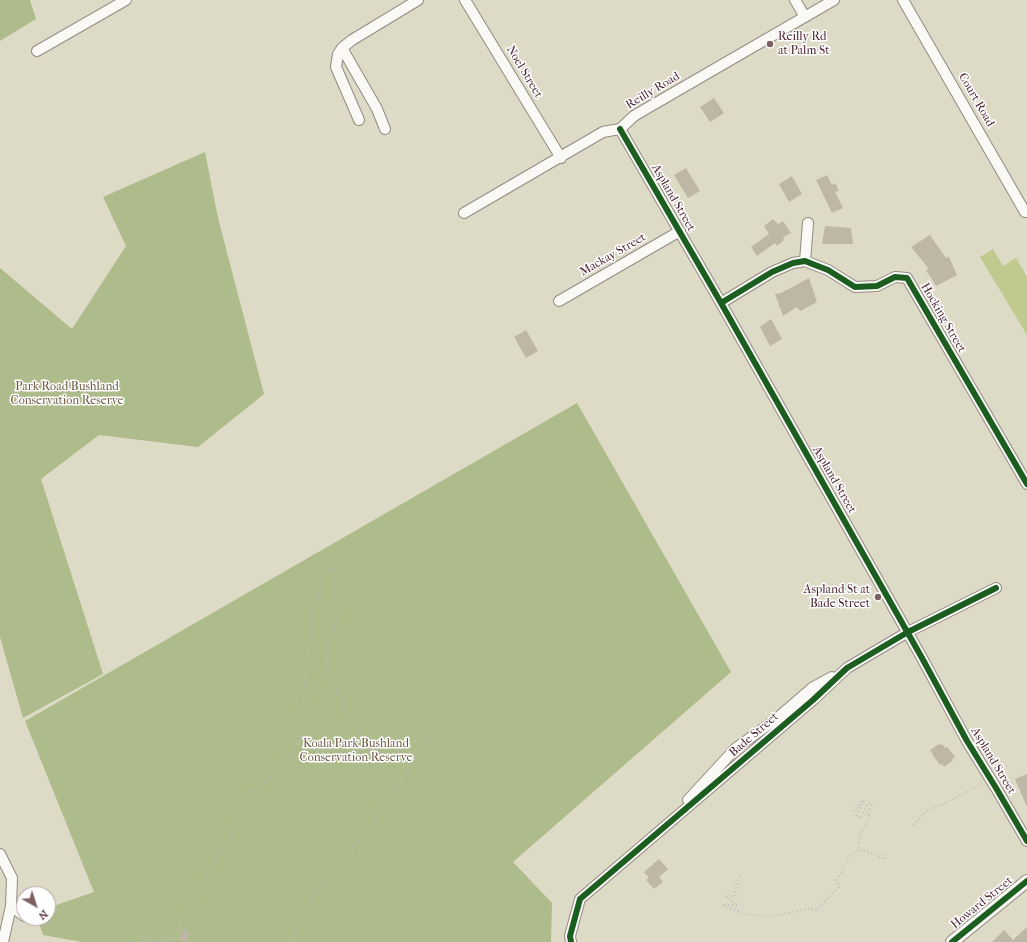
<!DOCTYPE html>
<html>
<head>
<meta charset="utf-8">
<style>
	body { margin:0 }
	#map { position:relative; width:1027px; height:942px; overflow:hidden; background:#dddac6; font-family:"IM FELL French Canon",serif }
	canvas { display:block }
	.north { position:absolute; left:16px; top:886px; width:40px; height:40px; box-sizing:border-box; background:#fff; border:1px solid #b7a5aa; border-radius:50%; rotate:141deg; font-size:11px; font-weight:700; line-height:16px; text-align:center; color:#4a1f2b }
	.north::after { content:''; display:block; margin:auto; width:14px; height:18px; background:#7d6061; clip-path:polygon(50% 0,100% 100%,50% 72%,0 100%) }
</style>
</head>
<body>
<div id="map">
<canvas width="1027" height="942"></canvas>
<div class="north">N</div>
</div>
<script>
const c = document.querySelector('canvas').getContext('2d');
c.lineJoin = 'round';
function fill(path, color) {
  c.fillStyle = color;
  c.fill(path, 'evenodd');
}
function shape(rows) {
  const path = new Path2D();
  for (const r of rows) {
    path.moveTo(r[0], r[1]);
    for (let i = 2; i < r.length; i += 2) path.lineTo(r[i], r[i + 1]);
  }
  return path;
}
function trace(path, color, width, dash) {
  c.strokeStyle = color;
  c.lineWidth = width;
  c.lineCap = dash ? 'butt' : 'round';
  c.setLineDash(dash || []);
  c.stroke(path);
}
function drawText(font, color, halo, rows, align = 'center') {
  c.font = font + ' "IM FELL French Canon",serif';
  c.lineWidth = 3;
  c.setLineDash([]);
  c.textBaseline = 'middle';
  c.strokeStyle = halo;
  c.fillStyle = color;
  for (const [text, x, y, turn = 0] of rows) {
    c.save();
    c.translate(x, y);
    c.rotate((+turn || 0) * Math.PI / 180);
    c.textAlign = isNaN(turn) ? turn : align;
    if (halo) c.strokeText(text, 0, 0);
    c.fillText(text, 0, 0);
    c.restore();
  }
}
const green = shape([
	[993,249,1003,266,1016,258,1027,277,1027,335,980,257]
]);
const forest = shape([
	[0,0,30,0,36,19,0,41],
	[205,152,218,218,264,394,198,447,99,435,41,479,103,674,23,718,0,637,0,268,72,329,126,246,103,197],
	[577,403,731,672,513,862,552,903,551,942,82,942,43,935,37,918,48,918,48,908,94,892,25,721]
]);
const building = shape([
	[714,98,724,113,710,122,700,107],
	[686,168,700,191,688,198,674,175],
	[827,175,832,185,835,183,839,191,835,192,843,208,832,213,816,180],
	[792,176,802,194,789,202,779,184],
	[773,219,778,224,783,221,791,233,783,237,784,240,777,246,775,243,757,256,751,247,769,234,764,226],
	[825,226,851,228,853,244,822,244],
	[930,235,946,258,949,257,957,275,936,286,926,270,929,269,911,247],
	[809,278,817,302,800,311,797,307,783,316,775,294,781,293],
	[771,319,782,339,770,346,760,327],
	[526,330,538,351,526,358,514,337],
	[939,744,940,745,942,744,945,748,947,747,955,757,952,759,953,760,944,767,942,763,940,765,932,754,933,754,930,750],
	[1027,774,1027,807,1015,779],
	[659,859,668,869,659,877,663,882,654,889,646,880,649,878,644,872],
	[1027,927,1027,942,992,942,1004,930,1013,940],
	[183,930,190,931,187,942,179,940]
]);
const path = shape([
	[299,743,331,755,359,751,364,749,373,750],
	[853,811,864,800,856,816,861,818,868,803,872,805,867,814,871,816,859,837,859,849,886,859,885,852],
	[913,825,928,810,941,805,982,784],
	[740,876,733,898,725,896,738,905,722,905,746,914,769,917,812,908,816,910,839,887,837,880,849,857,859,849],
	[142,937,142,942],
	[146,939,154,941,177,939,181,924,201,888,213,860,221,848,233,837,247,799,274,772,299,743,301,707,307,694,305,684,308,651,311,637,311,615,322,587,324,572,335,567,333,578,335,587,336,619,333,635,327,649,325,665,342,700,346,712,357,730,366,737,372,745,373,750,392,756,411,742,429,737,401,779,380,809,373,825,366,836,354,847,342,867,323,883,312,897,304,920,289,942]
]);
const minor = shape([
	[465,0,561,158],
	[795,0,805,17],
	[903,0,1025,212,1027,212],
	[342,48,377,109,385,129],
	[37,51,126,0],
	[359,120,336,67,338,54,342,48,352,40,418,0],
	[620,129,721,303,922,658,967,741,996,788,1027,841],
	[464,213,603,132,620,129,634,116,644,110,834,0],
	[805,261,808,223],
	[559,301,680,231],
	[721,303,772,272,793,263,805,261,815,265,828,270,855,287,877,286,895,277,907,278,1027,484],
	[688,800,736,748,775,720,812,688,832,677],
	[0,854,12,878,11,906,3,942],
	[11,906,24,916],
	[571,942,570,936,580,899,813,700,847,668,908,632,996,588]
]);
const major = shape([
	[952,942,1027,881]
]);
const cycleway = shape([
	[620,129,721,303,922,658,967,741,996,788,1027,841],
	[721,303,772,272,793,263,805,261,815,265,828,270,855,287,877,286,895,277,907,278,1027,484],
	[571,942,570,936,580,899,813,700,847,668,908,632,996,588],
	[952,942,1027,881]
]);
const markers = [
	[770,44,4,"#7d6061"],
	[878,597,4,"#7d6061"]
];
const poiNames = [
	["Reilly Rd",778,37],
	["at Palm St",778,51],
	["Aspland St at",870,590,"right"],
	["Bade Street",870,604,"right"]
];
const streetNames = [
	["Noel Street",524,72,59],
	["Reilly Road",653,91,-31],
	["Court Road",976,100,60],
	["Aspland Street",673,198,60],
	["Mackay Street",613,255,-30],
	["Hocking Street",943,318,60],
	["Aspland Street",834,480,60],
	["Bade Street",754,735,-41],
	["Aspland Street",993,761,59],
	["Howard Street",982,903,-39]
];
const parkNames = [
	["Park Road Bushland",67,387],
	["Conservation Reserve",67,401],
	["Koala Park Bushland",356,744],
	["Conservation Reserve",356,758]
];
fill(green, '#c0ca8f');
fill(forest, '#adbc8a');
fill(building, '#bfb7a5');
trace(minor, '#938a82', 12);
trace(major, '#938a82', 14);
trace(path, '#c0bbb9', 2, [1, 3]);
trace(minor, '#faf9f6', 10);
trace(major, '#faf9f6', 12);
trace(cycleway, '#1b5e20', 6);
for (const [x, y, r, color] of markers) {
  const dot = new Path2D();
  dot.arc(x, y, r, 0, 2 * Math.PI);
  c.fillStyle = color;
  c.fill(dot);
  trace(dot, '#fff', 1.5);
}
drawText('12px', '#4a1f2b', '#fff', poiNames, 'left');
drawText('12px', '#4a1f2b', '#fff', streetNames);
drawText('12px', '#6b563e', '#fff', parkNames);
</script>
</body>
</html>
